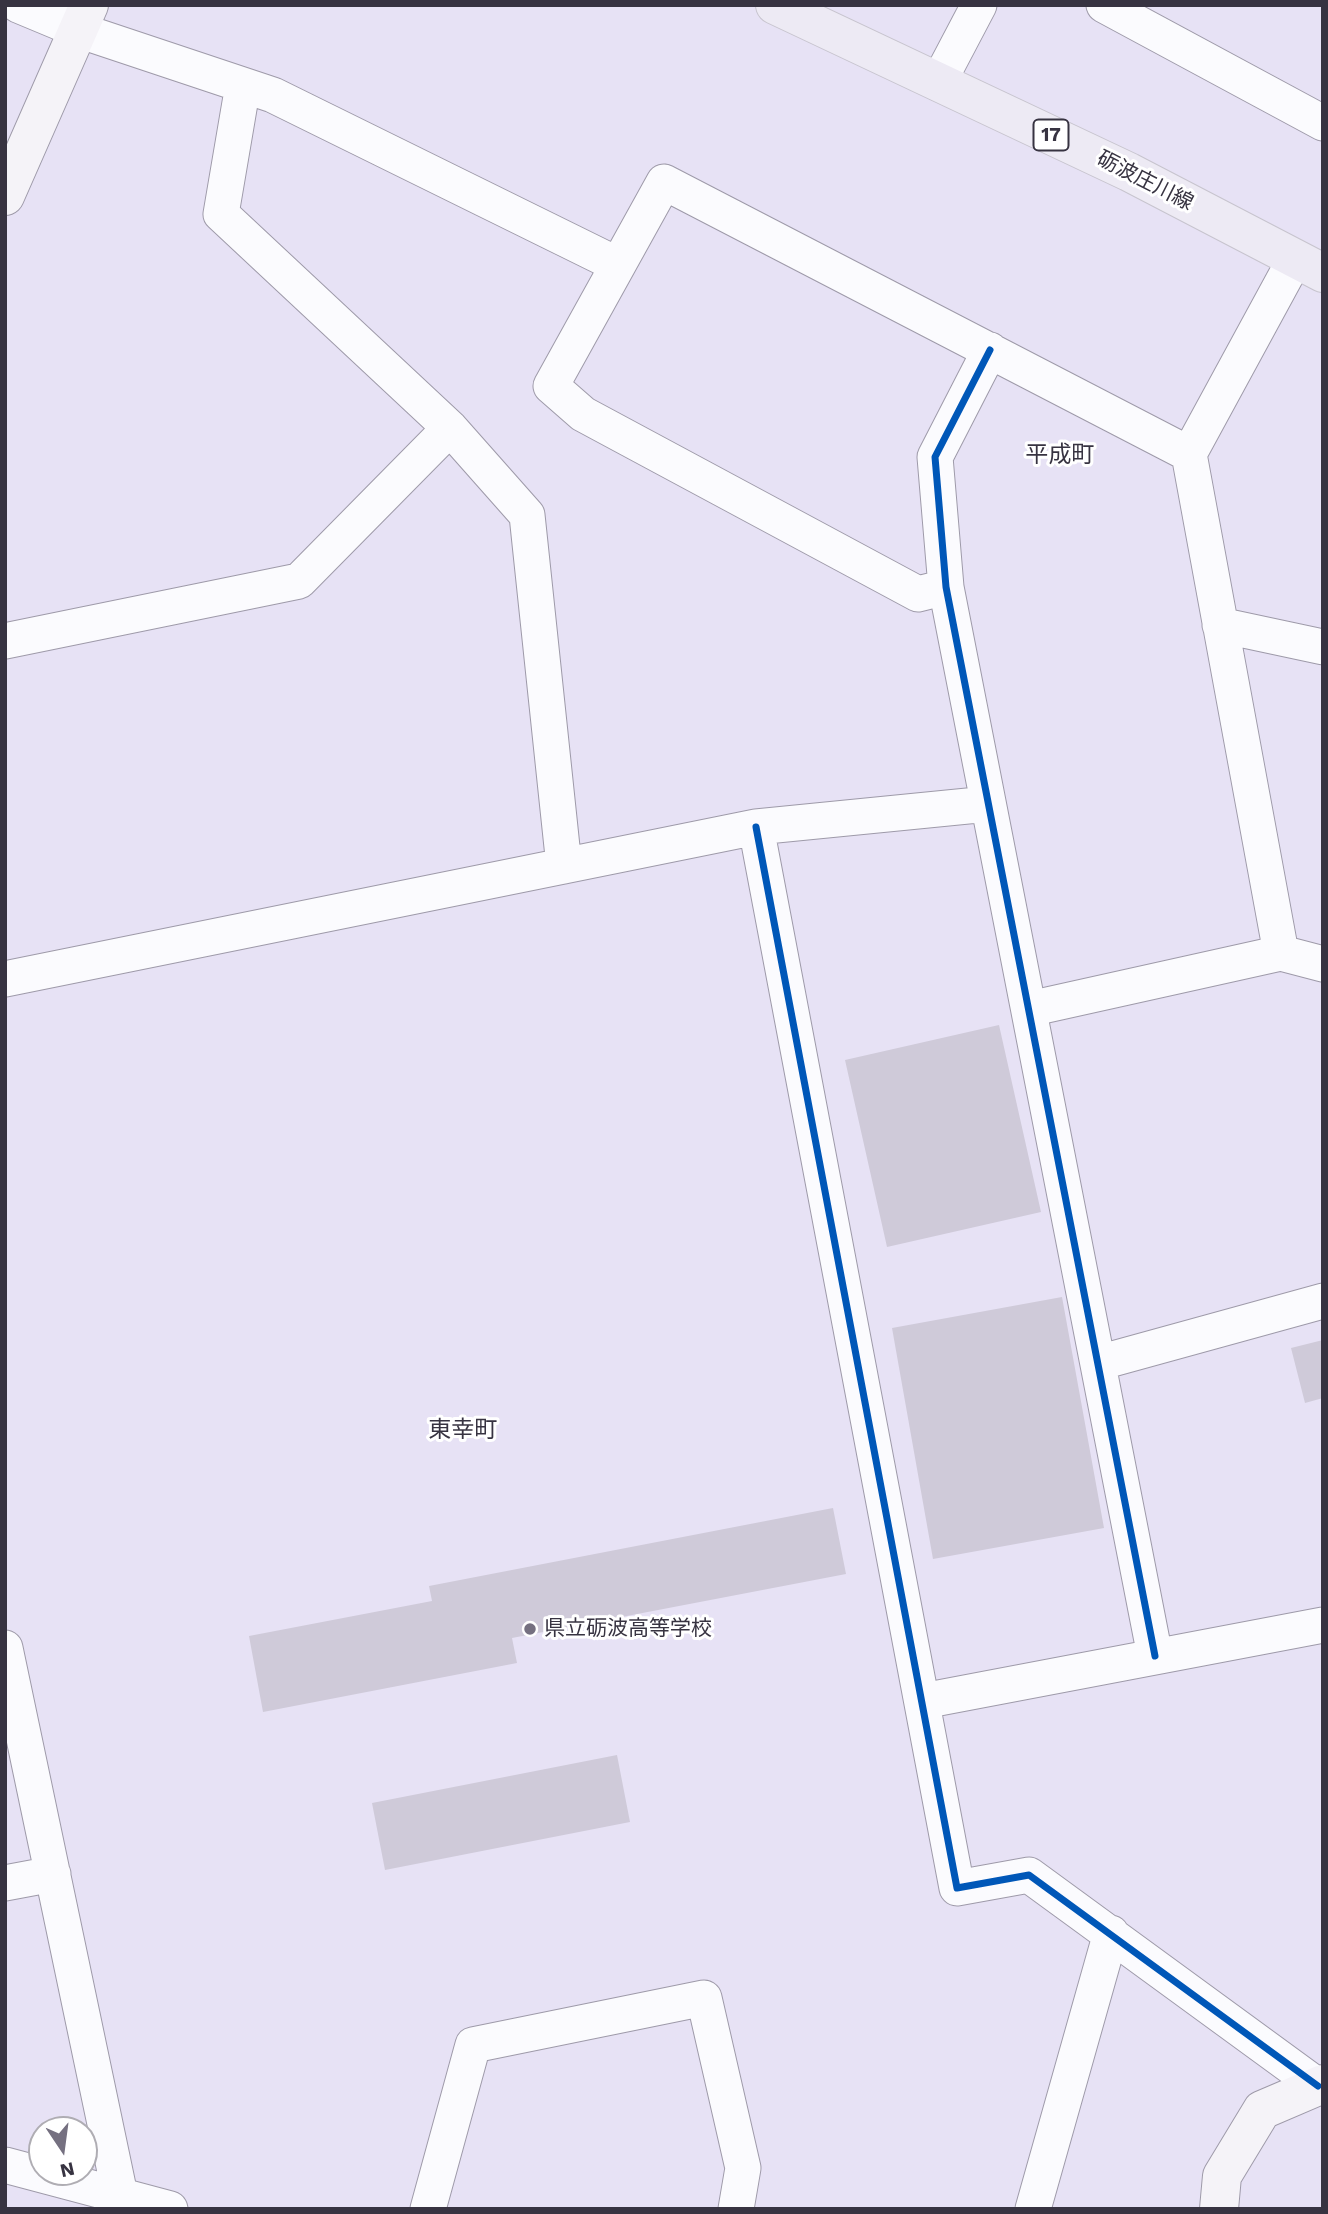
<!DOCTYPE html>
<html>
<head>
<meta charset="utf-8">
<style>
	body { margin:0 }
	#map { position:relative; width:1328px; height:2214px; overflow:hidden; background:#e7e2f5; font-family:"Work Sans",sans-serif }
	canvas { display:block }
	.frame { position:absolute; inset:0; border:7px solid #373341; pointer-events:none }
	.north { position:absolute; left:28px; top:2116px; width:70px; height:70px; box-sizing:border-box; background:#fff; border:2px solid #afadb3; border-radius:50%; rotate:167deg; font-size:19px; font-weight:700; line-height:28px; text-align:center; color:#373341 }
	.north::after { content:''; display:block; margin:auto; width:24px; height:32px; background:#757080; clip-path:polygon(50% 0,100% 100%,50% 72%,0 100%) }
</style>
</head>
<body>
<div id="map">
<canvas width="1328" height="2214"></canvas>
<div class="frame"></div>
<div class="north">N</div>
</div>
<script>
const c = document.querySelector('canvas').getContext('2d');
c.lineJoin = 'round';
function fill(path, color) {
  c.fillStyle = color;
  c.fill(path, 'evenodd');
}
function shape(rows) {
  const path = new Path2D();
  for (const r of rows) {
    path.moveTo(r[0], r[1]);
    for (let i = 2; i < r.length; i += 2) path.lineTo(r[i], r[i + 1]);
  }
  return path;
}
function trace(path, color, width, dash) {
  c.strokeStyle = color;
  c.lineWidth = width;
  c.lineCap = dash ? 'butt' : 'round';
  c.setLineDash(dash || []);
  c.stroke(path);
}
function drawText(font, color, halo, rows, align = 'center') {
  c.font = font + ' "Work Sans","Noto Sans JP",sans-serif';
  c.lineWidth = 6;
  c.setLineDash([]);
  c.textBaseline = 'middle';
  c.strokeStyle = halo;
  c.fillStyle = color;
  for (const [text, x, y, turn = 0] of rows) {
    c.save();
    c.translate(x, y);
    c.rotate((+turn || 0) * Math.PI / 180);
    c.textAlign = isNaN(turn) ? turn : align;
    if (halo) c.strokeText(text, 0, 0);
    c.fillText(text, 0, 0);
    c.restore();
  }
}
const building = shape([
	[999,1025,1041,1212,887,1247,845,1060],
	[1062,1297,1104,1528,933,1559,892,1328],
	[1323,1340,1323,1398,1305,1403,1291,1348],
	[833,1508,846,1574,512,1638,517,1663,263,1712,249,1636,432,1601,429,1586],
	[617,1755,630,1822,385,1870,372,1803]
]);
const street = shape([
	[18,5,78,30,273,95,618,265],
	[1104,5,1323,123],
	[938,83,979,5],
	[243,85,221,214,450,428,527,515,564,866],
	[990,350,935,457,946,587,1155,1656],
	[946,587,918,594,583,414,551,386,664,182,1189,454],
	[1220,625,1323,647],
	[5,641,299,581,450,428],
	[756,827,957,1888,1029,1875,1318,2086],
	[1281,953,1189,454,1295,259],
	[5,979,756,827,988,804],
	[1029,1009,1281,953,1323,964],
	[1098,1363,1323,1301],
	[5,1648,120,2195],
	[923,1701,1323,1625],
	[5,1883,53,1874],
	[5,2165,170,2209],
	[428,2209,473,2045,704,1998,743,2168,736,2209],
	[1033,2209,1111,1933]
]);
const secondary = shape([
	[5,196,89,5],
	[1219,2209,1222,2176,1262,2110,1323,2084]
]);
const primary = shape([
	[775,5,1129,172,1323,273]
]);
const cycleway = shape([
	[990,350,935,457,946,587,1155,1656],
	[756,827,957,1888,1029,1875,1318,2086]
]);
const markers = [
	[530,1629,7,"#757080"]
];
const shields = [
	[1051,135,35]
];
const shieldNames = [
	["17",1051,135]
];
const streetNames = [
	["砺波庄川線",1145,181,27]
];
const poiNames = [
	["県立砺波高等学校",544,1629]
];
const neighbourhoodNames = [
	["平成町",1060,455],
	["東幸町",463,1430]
];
fill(building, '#cfcad9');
trace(street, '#9e9aa9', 37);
trace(secondary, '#9e9aa9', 40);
trace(primary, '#c7c4ce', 40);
trace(street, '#fbfbfe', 35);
trace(secondary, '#f5f3f8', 38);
trace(primary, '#edeaf4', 38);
trace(cycleway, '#0057b8', 7);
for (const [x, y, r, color] of markers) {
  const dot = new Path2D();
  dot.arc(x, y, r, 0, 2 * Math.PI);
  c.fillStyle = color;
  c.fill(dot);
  trace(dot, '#fff', 2.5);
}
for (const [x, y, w] of shields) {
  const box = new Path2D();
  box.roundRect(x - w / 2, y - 15.5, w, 31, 5);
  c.fillStyle = '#fff';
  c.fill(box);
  trace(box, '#373341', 2);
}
drawText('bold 19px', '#373341', null, shieldNames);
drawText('21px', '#373341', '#fff', streetNames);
drawText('21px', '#373341', '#fff', poiNames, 'left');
drawText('23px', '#373341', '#fff', neighbourhoodNames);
</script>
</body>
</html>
